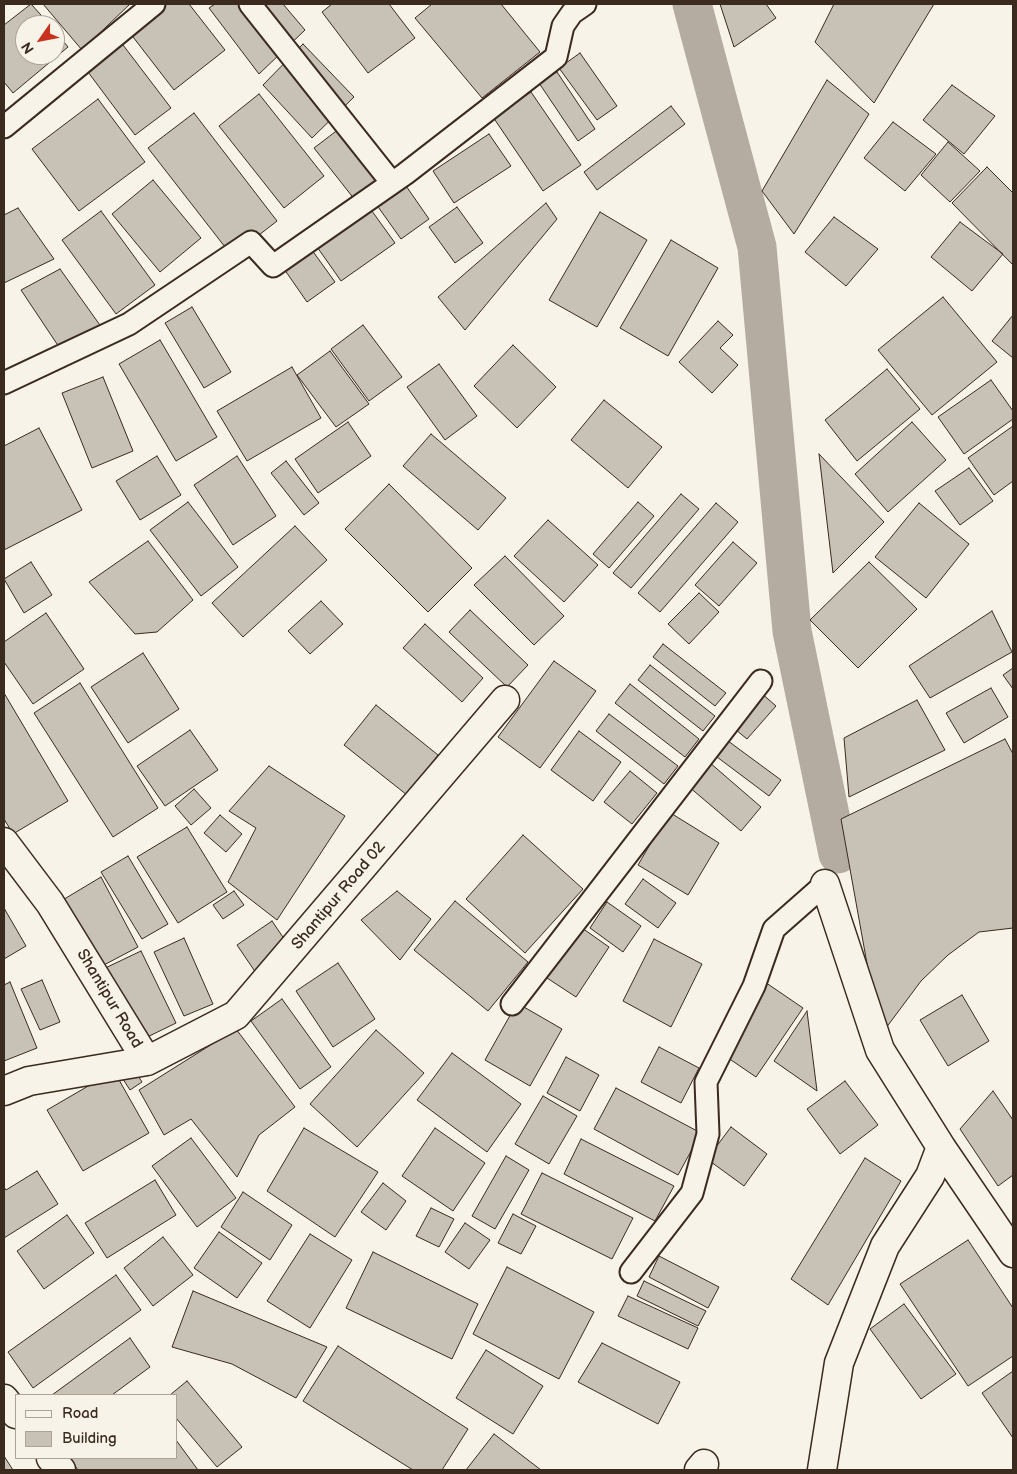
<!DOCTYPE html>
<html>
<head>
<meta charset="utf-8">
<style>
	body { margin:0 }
	#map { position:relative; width:1017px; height:1474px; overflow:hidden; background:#f7f3e8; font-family:"Balsamiq Sans",sans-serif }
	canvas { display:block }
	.frame { position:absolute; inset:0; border:5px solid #3b2a1e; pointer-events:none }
	.legend { position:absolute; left:15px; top:1394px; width:162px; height:65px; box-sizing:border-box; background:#f7f3e8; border:1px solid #aca397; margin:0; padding:6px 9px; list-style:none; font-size:15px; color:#3b2a1e }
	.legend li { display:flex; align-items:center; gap:10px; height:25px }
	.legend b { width:25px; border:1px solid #aca397 }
	.north { position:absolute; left:15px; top:15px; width:50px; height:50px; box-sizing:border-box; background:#f7f3e8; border:1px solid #aca397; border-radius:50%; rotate:237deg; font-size:14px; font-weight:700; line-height:20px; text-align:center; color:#3b2a1e }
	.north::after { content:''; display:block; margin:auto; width:18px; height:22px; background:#c8321e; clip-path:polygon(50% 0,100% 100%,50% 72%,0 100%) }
</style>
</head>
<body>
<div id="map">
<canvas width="1017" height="1474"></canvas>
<div class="frame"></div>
<ul class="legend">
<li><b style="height:6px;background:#f7f3e8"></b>Road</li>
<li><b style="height:14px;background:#c8c1b6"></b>Building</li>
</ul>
<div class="north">N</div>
</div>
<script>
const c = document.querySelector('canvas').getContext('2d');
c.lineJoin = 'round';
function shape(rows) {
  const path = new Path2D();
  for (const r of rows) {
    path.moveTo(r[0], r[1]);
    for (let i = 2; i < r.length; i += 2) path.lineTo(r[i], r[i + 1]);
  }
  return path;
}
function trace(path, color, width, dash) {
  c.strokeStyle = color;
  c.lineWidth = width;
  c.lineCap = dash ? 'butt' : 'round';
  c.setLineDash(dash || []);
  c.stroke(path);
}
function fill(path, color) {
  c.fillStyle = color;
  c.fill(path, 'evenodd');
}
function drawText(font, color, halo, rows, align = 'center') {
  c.font = font + ' "Balsamiq Sans",sans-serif';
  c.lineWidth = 4.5;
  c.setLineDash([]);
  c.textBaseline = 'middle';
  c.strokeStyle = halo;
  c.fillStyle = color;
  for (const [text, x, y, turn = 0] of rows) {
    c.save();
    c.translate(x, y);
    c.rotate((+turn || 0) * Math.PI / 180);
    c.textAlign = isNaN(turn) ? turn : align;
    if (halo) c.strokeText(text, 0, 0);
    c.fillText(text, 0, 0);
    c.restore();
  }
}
const canal = shape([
	[692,4,757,247,792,631,838,854]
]);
const building = shape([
	[31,4,50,25,25,25,25,55,55,55,55,31,68,47,13,93,4,82,4,25,31,4],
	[43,4,130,4,82,50,43,4],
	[148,4,189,4,225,50,174,90,123,24,148,4],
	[215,4,283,4,305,30,259,74,209,8,215,4],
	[332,4,389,4,415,38,368,73,322,12,332,4],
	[432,4,501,4,540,52,482,98,415,18,432,4],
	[720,4,766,4,776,18,734,47,720,4],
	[834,4,934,4,874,103,815,42,834,4],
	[120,41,171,108,135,135,85,68,120,41],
	[303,44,354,97,312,138,263,85,303,44],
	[580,53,617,106,597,120,559,68,580,53],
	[557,72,595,129,578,141,539,83,557,72],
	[827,80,869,114,794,234,762,191,827,80],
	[952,85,995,116,964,154,923,120,952,85],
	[531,92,581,165,543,191,493,117,531,92],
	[259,94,324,176,284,208,219,126,259,94],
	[98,99,145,162,79,211,32,149,98,99],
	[671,106,685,124,597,190,584,172,671,106],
	[194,113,277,221,232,256,148,148,194,113],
	[893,122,936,154,905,191,864,158,893,122],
	[339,129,380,180,355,200,314,148,339,129],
	[489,134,511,166,454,203,433,171,489,134],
	[948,142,980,171,950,202,921,175,948,142],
	[987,167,1013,193,1013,265,952,203,987,167],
	[153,180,201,238,160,272,112,214,153,180],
	[404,183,429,219,401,239,376,204,404,183],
	[546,203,557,219,465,330,438,297,546,203],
	[369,207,395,243,341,281,315,244,369,207],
	[457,207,483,243,455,263,429,227,457,207],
	[18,208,54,259,4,283,4,215,18,208],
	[101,211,155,285,116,314,62,240,101,211],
	[600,212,647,240,597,327,549,300,600,212],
	[834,217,878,249,846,286,805,252,834,217],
	[960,222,1003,254,972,291,931,257,960,222],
	[671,240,718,268,668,356,620,328,671,240],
	[309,246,335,282,307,302,282,266,309,246],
	[60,269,107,335,69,362,21,290,60,269],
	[943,297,997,362,932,415,878,350,943,297],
	[192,307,231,372,204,388,165,323,192,307],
	[1013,315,1013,358,992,341,1013,315],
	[718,321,733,335,720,348,738,365,712,393,679,362,718,321],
	[363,325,402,377,369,401,331,349,363,325],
	[160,340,217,437,176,461,119,364,160,340],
	[513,345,556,387,517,428,474,386,513,345],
	[330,351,369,404,336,427,297,375,330,351],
	[439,364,477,416,445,440,407,387,439,364],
	[292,367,321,418,247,461,217,411,292,367],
	[887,369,920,409,857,461,825,420,887,369],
	[103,377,133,451,92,468,62,393,103,377],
	[991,380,1013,411,1013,419,964,454,938,417,991,380],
	[604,400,662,447,628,488,571,440,604,400],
	[348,422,371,456,318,493,295,459,348,422],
	[912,422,946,460,888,512,855,474,912,422],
	[1013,426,1013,481,994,495,968,458,1013,426],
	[39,428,82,510,4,550,4,446,39,428],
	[431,434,506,498,478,530,403,466,431,434],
	[819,454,884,522,833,573,819,454],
	[157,456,181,495,140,520,116,481,157,456],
	[237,456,276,516,233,545,194,485,237,456],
	[286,461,319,503,304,515,271,473,286,461],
	[969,468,993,501,960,525,935,491,969,468],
	[389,484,472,568,428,612,345,529,389,484],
	[681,494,699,509,631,588,613,573,681,494],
	[188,502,238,567,201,596,150,530,188,502],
	[638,502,654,516,609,568,593,554,638,502],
	[716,503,738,522,660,612,638,593,716,503],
	[919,503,969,544,926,598,875,557,919,503],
	[548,520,598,565,564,602,514,556,548,520],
	[295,526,327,560,243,637,212,603,295,526],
	[148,541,193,600,157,632,135,634,89,582,148,541],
	[733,542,757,563,719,606,695,585,733,542],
	[505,556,564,616,534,645,474,585,505,556],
	[31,562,52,595,24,613,4,579,31,562],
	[869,562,917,609,858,668,810,620,869,562],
	[699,593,719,612,689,644,668,624,699,593],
	[321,601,343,624,310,654,288,631,321,601],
	[470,610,528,665,507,687,449,632,470,610],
	[992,611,1012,652,930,698,909,666,992,611],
	[46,613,84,669,33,704,4,662,4,642,46,613],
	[425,624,483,678,462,702,403,648,425,624],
	[663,644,726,693,715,706,653,657,663,644],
	[143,653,179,709,128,743,91,687,143,653],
	[554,661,596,691,540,768,498,737,554,661],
	[650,665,715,716,703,731,638,680,650,665],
	[1013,668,1013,689,1003,675,1013,668],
	[80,683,158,808,113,837,34,713,80,683],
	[630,684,699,739,685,757,615,703,630,684],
	[991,688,1008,717,964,743,946,713,991,688],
	[760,692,776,706,747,739,730,725,760,692],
	[4,693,68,801,13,834,4,819,4,693],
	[917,700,945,750,849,797,844,738,917,700],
	[376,705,438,755,407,795,344,745,376,705],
	[609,714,678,766,664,784,596,731,609,714],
	[190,730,218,770,165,806,137,766,190,730],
	[579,731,621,762,593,801,551,770,579,731],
	[724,738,781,780,769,796,713,754,724,738],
	[1005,739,1013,754,1013,928,979,932,948,955,921,981,880,1036,841,819,1005,739],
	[709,762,761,807,741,831,688,786,709,762],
	[269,766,345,816,277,920,228,882,256,828,229,811,269,766],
	[630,771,657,793,632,824,604,802,630,771],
	[194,789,211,808,191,825,175,806,194,789],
	[669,812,719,843,688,895,638,865,669,812],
	[220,815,242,834,226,852,204,833,220,815],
	[187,827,227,892,178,923,137,857,187,827],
	[523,835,583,889,525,953,466,899,523,835],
	[128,856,168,924,142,939,101,872,128,856],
	[101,877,138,947,100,967,61,901,101,877],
	[643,879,676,903,658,928,625,904,643,879],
	[234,891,244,905,223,919,213,905,234,891],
	[397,891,431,919,400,960,361,920,397,891],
	[455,901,528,962,488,1011,414,950,455,901],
	[607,902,641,926,623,952,590,928,607,902],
	[4,908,26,946,4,959,4,908],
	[272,921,291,949,256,973,237,945,272,921],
	[582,928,609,947,576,997,547,978,582,928],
	[184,938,213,1004,184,1016,154,952,184,938],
	[654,939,702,964,671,1027,623,1001,654,939],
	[141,951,176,1023,135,1043,99,971,141,951],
	[338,963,375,1019,333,1047,296,991,338,963],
	[759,978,803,1008,756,1077,712,1047,759,978],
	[42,980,60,1022,40,1030,21,989,42,980],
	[10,982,37,1048,4,1061,4,985,10,982],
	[962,995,989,1041,948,1066,920,1020,962,995],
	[282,999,331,1067,300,1089,251,1021,282,999],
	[517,1003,562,1029,530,1086,485,1060,517,1003],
	[807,1011,817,1091,774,1061,807,1011],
	[236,1029,295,1107,259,1135,237,1177,191,1119,164,1135,139,1090,236,1029],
	[376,1030,424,1073,357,1147,310,1104,376,1030],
	[659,1047,699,1068,681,1103,641,1082,659,1047],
	[452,1053,521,1104,487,1152,417,1100,452,1053],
	[566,1057,599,1075,580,1111,547,1093,566,1057],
	[133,1068,142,1082,130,1090,121,1076,133,1068],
	[114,1071,149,1133,83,1171,47,1110,114,1071],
	[845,1081,878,1125,840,1154,807,1109,845,1081],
	[616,1088,701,1133,678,1175,594,1129,616,1088],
	[993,1091,1013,1120,1013,1175,998,1186,960,1129,993,1091],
	[543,1096,577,1116,549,1164,515,1144,543,1096],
	[731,1127,767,1154,744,1186,707,1159,731,1127],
	[304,1128,378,1172,335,1237,267,1191,304,1128],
	[435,1128,485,1163,453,1211,402,1176,435,1128],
	[191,1138,236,1198,197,1227,152,1166,191,1138],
	[581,1139,674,1186,655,1221,564,1174,581,1139],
	[506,1156,529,1170,495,1229,472,1216,506,1156],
	[865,1158,901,1181,828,1305,791,1279,865,1158],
	[37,1171,58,1204,4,1238,4,1187,6,1190,37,1171],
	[542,1173,633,1218,612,1259,521,1214,542,1173],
	[155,1180,176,1215,107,1258,85,1223,155,1180],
	[383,1183,406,1201,386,1230,361,1212,383,1183],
	[243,1192,292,1225,270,1260,221,1227,243,1192],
	[431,1208,454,1219,439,1247,416,1236,431,1208],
	[513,1214,536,1226,521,1254,498,1243,513,1214],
	[67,1215,94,1253,44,1289,17,1251,67,1215],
	[465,1223,490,1240,469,1269,445,1252,465,1223],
	[219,1232,262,1263,237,1298,194,1268,219,1232],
	[310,1234,352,1260,310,1328,267,1301,310,1234],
	[163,1237,193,1275,153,1306,124,1268,163,1237],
	[968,1240,1013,1308,1013,1356,968,1386,900,1284,968,1240],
	[373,1252,478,1304,452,1359,346,1308,373,1252],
	[659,1256,719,1287,708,1308,649,1277,659,1256],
	[507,1267,594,1312,559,1379,473,1334,507,1267],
	[116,1275,141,1310,33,1388,8,1352,116,1275],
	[644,1281,706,1311,698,1326,637,1296,644,1281],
	[193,1291,327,1347,296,1398,232,1364,172,1347,193,1291],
	[628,1296,698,1328,688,1349,618,1316,628,1296],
	[904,1304,956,1374,921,1399,870,1329,904,1304],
	[130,1338,150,1367,112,1395,52,1395,130,1338],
	[602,1343,680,1382,658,1424,578,1382,602,1343],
	[338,1346,468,1429,442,1470,413,1470,303,1401,338,1346],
	[486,1350,543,1386,513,1434,456,1398,486,1350],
	[1013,1371,1013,1438,982,1393,1013,1371],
	[187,1381,242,1447,217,1467,176,1418,176,1395,170,1395,187,1381],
	[494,1434,541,1470,466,1470,494,1434],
	[176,1440,198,1470,78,1470,69,1458,176,1458,176,1440],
	[4,1456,13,1470,4,1470,4,1456]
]);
const service = shape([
	[250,4,392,183],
	[4,127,154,4],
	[4,383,129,324,251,242,273,266,405,174,556,57,563,26,572,13,585,4],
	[512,1004,761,681],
	[631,1272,692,1193,708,1134,706,1082,754,986,774,929,825,884]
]);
const minor = shape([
	[4,842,50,903,147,1061,29,1081,4,1091],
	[147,1061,236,1015,505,700],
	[941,1147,1013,1253],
	[4,1399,16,1414],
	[51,1458,61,1470],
	[699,1470,704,1464],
	[822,1470,839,1363,885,1246,930,1176,941,1147,880,1050,825,884]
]);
const streetNames = [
	["Shantipur Road 02",339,896,-50],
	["Shantipur Road",109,999,59]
];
trace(canal, '#b4aca0', 39);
fill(building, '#c8c1b6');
trace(building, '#3b2a1e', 1);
trace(service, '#3b2a1e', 25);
trace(minor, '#3b2a1e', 31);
trace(service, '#f7f3e8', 21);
trace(minor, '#f7f3e8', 28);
drawText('16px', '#3b2a1e', '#f7f3e8', streetNames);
</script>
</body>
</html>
